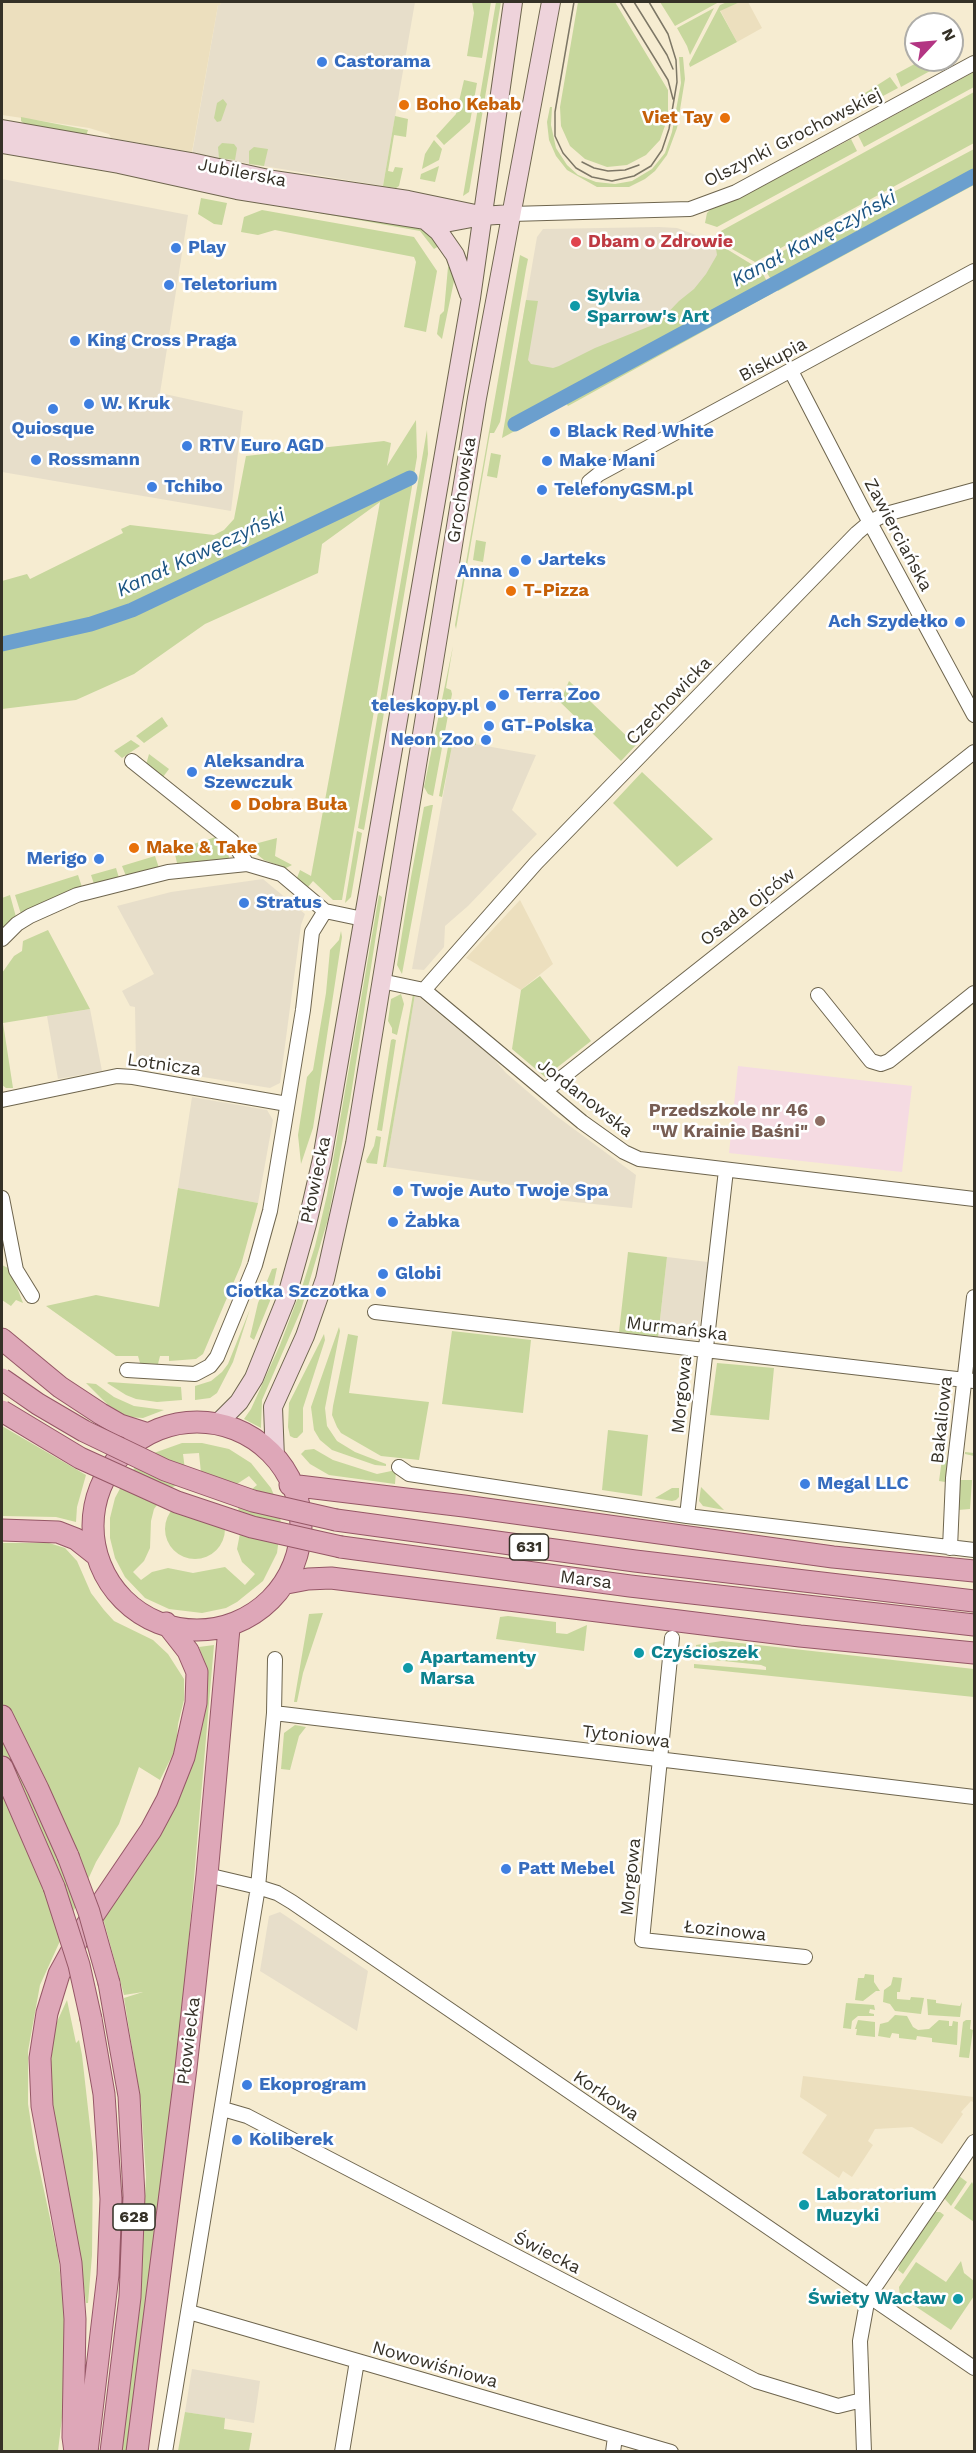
<!DOCTYPE html>
<html>
<head>
<meta charset="utf-8">
<style>
	body { margin:0 }
	#map { position:relative; width:976px; height:2453px; overflow:hidden; background:#f6ecd1; font-family:"Work Sans",sans-serif }
	canvas { display:block }
	.frame { position:absolute; inset:0; border:3px solid #353127; pointer-events:none }
	.north { position:absolute; left:904px; top:12px; width:60px; height:60px; box-sizing:border-box; background:#fff; border:2px solid #aeada9; border-radius:50%; rotate:64deg; font-size:16px; font-weight:700; line-height:24px; text-align:center; color:#353127 }
	.north::after { content:''; display:block; margin:auto; width:21px; height:27px; background:#b33583; clip-path:polygon(50% 0,100% 100%,50% 72%,0 100%) }
</style>
</head>
<body>
<div id="map">
<canvas width="976" height="2453"></canvas>
<div class="frame"></div>
<div class="north">N</div>
</div>
<script>
const c = document.querySelector('canvas').getContext('2d');
c.lineJoin = 'round';
function fill(path, color) {
  c.fillStyle = color;
  c.fill(path, 'evenodd');
}
function shape(rows) {
  const path = new Path2D();
  for (const r of rows) {
    if (r.length === 3) {
      path.moveTo(r[0] + r[2], r[1]);
      path.arc(r[0], r[1], r[2], 0, 2 * Math.PI);
      continue;
    }
    path.moveTo(r[0], r[1]);
    for (let i = 2; i < r.length; i += 2) path.lineTo(r[i], r[i + 1]);
  }
  return path;
}
function trace(path, color, width, dash) {
  c.strokeStyle = color;
  c.lineWidth = width;
  c.lineCap = dash ? 'butt' : 'round';
  c.setLineDash(dash || []);
  c.stroke(path);
}
function drawText(font, color, halo, rows, align = 'center') {
  c.font = font + ' "Work Sans",sans-serif';
  c.lineWidth = 5;
  c.setLineDash([]);
  c.textBaseline = 'middle';
  c.strokeStyle = halo;
  c.fillStyle = color;
  for (const [text, x, y, turn = 0] of rows) {
    c.save();
    c.translate(x, y);
    c.rotate((+turn || 0) * Math.PI / 180);
    c.textAlign = isNaN(turn) ? turn : align;
    if (halo) c.strokeText(text, 0, 0);
    c.fillText(text, 0, 0);
    c.restore();
  }
}
const commercial = shape([
	[221,2,415,2,383,186,192,154,218,5,220,5],
	[2,179,188,215,160,393,243,411,231,511,2,472],
	[659,227,677,228,715,242,761,270,507,411,537,237,543,229],
	[453,740,536,755,512,810,537,834,468,906,445,926,444,947,424,970,412,969],
	[263,879,305,914,301,925,280,1083,270,1088,136,1066,135,1007,130,1006,122,991,154,974,117,906,171,892],
	[415,994,493,1058,506,1073,555,1115,636,1175,632,1208,546,1199,547,1190,386,1167],
	[90,1009,102,1071,58,1079,47,1016],
	[192,1097,267,1110,273,1120,258,1203,178,1188],
	[667,1257,708,1262,698,1338,696,1340,658,1337],
	[280,1912,368,1971,357,2031,260,1971,269,1916],
	[192,2369,260,2381,254,2423,185,2412]
]);
const built = shape([
	[2,2,221,2,220,5,218,5,192,152,111,138,109,134,89,128,2,115],
	[740,2,748,2,762,28,737,42,720,10],
	[520,900,553,964,521,990,466,958],
	[803,2076,974,2097,974,2100,973,2102,971,2101,961,2112,963,2114,942,2144,912,2127,875,2129,868,2141,873,2145,852,2177,843,2171,839,2178,802,2153,827,2115,800,2097]
]);
const education = shape([
	[738,1066,912,1086,902,1172,729,1153]
]);
const green = shape([
	[472,2,491,2,482,58,467,56,474,13],
	[496,2,501,2,470,187,469,192,463,196],
	[578,2,615,2,668,90,668,117,660,140,646,155,627,165,607,167,585,159,570,146,561,126,560,107],
	[660,2,719,2,675,26],
	[727,2,740,2,720,11,737,42,690,67,689,64,720,5],
	[714,8,690,55,687,46,677,28],
	[679,57,683,57,685,79,677,128,667,155,655,171,645,179,629,187,597,187,567,170,556,156,549,140,547,122,550,107,552,107,551,125,556,148,567,165,578,175,596,182,615,184,632,181,652,169,665,153,672,132,681,83],
	[922,60,925,62,930,71,901,87,896,74],
	[974,72,974,87,864,147,858,135],
	[890,77,898,88,870,103,865,93],
	[464,80,477,83,470,122,444,145,436,136,456,114],
	[974,92,974,143,755,262,718,241,721,231],
	[223,99,227,104,221,121,217,122,214,118,217,103],
	[395,116,408,119,406,137,394,135,388,171,393,172,395,167,403,168,399,186,396,188,383,186],
	[21,117,88,130,86,136,26,125,21,121],
	[851,139,857,151,717,227,705,223,707,213,711,209,742,197],
	[434,140,442,149,439,160,422,169,425,154],
	[222,143,234,144,237,148,235,160,219,158,218,147],
	[254,147,268,149,264,166,249,164,249,151],
	[974,149,974,185,778,291,764,268,759,264,820,231,830,232,834,229,836,223,844,218,848,220,854,218,856,212],
	[439,166,435,182,420,179,421,174],
	[201,198,227,203,222,225,214,224,198,214],
	[274,205,419,227,442,244,434,249,420,231],
	[262,210,414,237,437,271,426,332,404,327,416,262,414,257,275,230,258,235,241,232,244,217],
	[715,242,761,270,773,293,568,406,566,403,502,438,526,300,538,301,528,360,531,364,553,368,559,366,595,348,658,323,679,301,694,289,706,274,717,255],
	[520,255,528,259,526,269,500,422,494,433,490,433,456,629,455,625],
	[452,264,454,281,442,339,437,334,440,315,444,311,448,267],
	[416,420,417,457,342,900,333,900,313,881,308,887,297,878,300,870,311,876,380,502,322,544,318,573,205,624,134,674,76,700,2,709,2,581,27,574,30,579,123,533,121,529,130,525,214,535,224,530,234,519,246,456,384,441,391,443,387,466],
	[427,430,428,454,364,830,358,828],
	[491,453,501,455,497,478,487,476],
	[476,540,486,542,483,562,473,560],
	[453,646,446,688,451,690,452,694,433,796,428,794,424,787],
	[569,681,636,745,621,761,560,702],
	[162,717,168,726,144,743,136,736],
	[450,736,476,740,476,745,453,741,442,797,439,796],
	[131,740,140,746,122,758,114,751],
	[149,754,169,769,163,777,146,765],
	[642,772,713,839,677,867,613,803],
	[431,805,433,805,402,974,397,965,411,877,424,807],
	[357,831,362,833,351,897,345,903],
	[216,837,227,846,229,858,223,860,177,863,174,850],
	[277,838,275,856,292,865,286,868,264,860,247,846],
	[155,856,159,868,126,876,122,866],
	[116,868,119,878,94,884,91,875],
	[78,875,82,887,21,914,15,895],
	[10,895,16,917,2,930,2,898],
	[379,895,382,897,350,1101,328,1219,301,1310,262,1400,261,1428,244,1419,251,1409,280,1345,303,1284,315,1246,327,1195],
	[48,930,90,1009,3,1023,13,1088,6,1088,2,1085,2,973,14,956,22,951,23,941],
	[341,931,342,937,313,1128,301,1164,298,1135,307,1077,313,1070,326,993,330,950,339,940],
	[540,976,591,1041,545,1077,512,1049,521,990],
	[401,994,404,1004,397,1035,392,1033,392,1028,388,1021,391,999],
	[413,994,415,994,408,1037,386,1167,383,1167],
	[393,1039,396,1040,382,1131,377,1130,391,1040],
	[376,1136,381,1137,377,1164,367,1163,366,1161,374,1146],
	[178,1188,258,1203,241,1265,203,1354,196,1359,169,1361,169,1356,160,1356,158,1364,140,1363,138,1356,116,1356,46,1306,96,1295,159,1307],
	[628,1252,667,1257,658,1337,619,1332],
	[2,1265,10,1269,23,1303,16,1300,11,1306,2,1300],
	[277,1268,270,1301,254,1340,250,1337,258,1303,272,1269],
	[250,1309,233,1362,217,1393,210,1398,195,1400,195,1386,211,1381,222,1372,228,1364],
	[339,1327,340,1331,325,1408,327,1426,337,1441,355,1452,386,1464,386,1466,375,1465,332,1450,320,1440,314,1430,311,1407],
	[452,1331,531,1340,523,1413,442,1404],
	[324,1334,325,1340,303,1408,303,1432,297,1438,294,1438,290,1436,288,1427,289,1403],
	[348,1334,358,1336,349,1393,429,1402,419,1460,381,1456,341,1433,337,1427,332,1415,333,1406],
	[717,1363,774,1368,769,1420,710,1415],
	[109,1382,181,1387,182,1400,157,1402,136,1399,126,1395,107,1383],
	[86,1383,96,1384,114,1397,134,1406,164,1410,143,1418,126,1417,112,1409],
	[2,1426,86,1475,77,1507,76,1522,56,1517,2,1516],
	[608,1430,648,1435,642,1496,602,1490],
	[182,1443,202,1443,229,1449,251,1463,271,1488,278,1505,281,1523,277,1553,263,1581,237,1602,226,1608,202,1613,169,1609,145,1598,125,1577,115,1558,110,1538,110,1518,115,1498,124,1481,137,1465,154,1453],
	[199,1453,201,1473,231,1488,249,1476,257,1485,246,1494,238,1506,241,1528,237,1549,242,1562,255,1574,245,1585,225,1567,193,1573,168,1568,152,1572,141,1580,133,1572,144,1561,150,1548,151,1521,154,1509,169,1489,177,1485,183,1479,185,1470,183,1454],
	[314,1449,333,1460,377,1474,396,1470,395,1484,329,1475,310,1464,301,1454,305,1450],
	[965,1452,974,1453,970,1509,958,1510,959,1480,972,1480,974,1456,965,1454],
	[942,1459,948,1461,945,1482,939,1481],
	[701,1487,724,1510,703,1506,699,1501],
	[672,1488,679,1488,679,1497,676,1500,672,1501,655,1498],
	[195,1529,30],
	[2,1543,49,1543,65,1548,77,1561,91,1593,104,1610,114,1621,153,1640,168,1654,184,1679,184,1700,178,1724,176,1748,160,1780,139,1767,119,1824,96,1862,40,1985,28,2051,28,2104,35,2149,58,2255,67,2336,64,2401,58,2451,2,2451],
	[323,1613,303,1673,297,1702,294,1702,309,1614],
	[508,1616,556,1622,556,1633,567,1634,587,1625,584,1651,496,1639,500,1617],
	[722,1641,974,1669,974,1697,694,1668,694,1664,766,1670,766,1667,761,1665,696,1658,696,1645],
	[214,1645,182,2018,128,2452,120,2451,141,2275,146,2177,141,2103,124,1998,143,1992,124,1995,103,1918,155,1841,206,1669,199,1647],
	[295,1725,306,1727,299,1736,290,1770,281,1769,284,1733],
	[865,1974,874,1975,874,1982,880,1991,876,1991,863,2001,855,2000,858,1978,864,1978],
	[893,1977,902,1978,900,1992,897,1992,897,1999,910,2000,911,1997,924,1998,921,2014,895,2011,890,2004,883,2002,884,1990,891,1985],
	[927,1999,936,2000,936,2003,951,2005,960,2006,962,2002,960,2017,928,2015],
	[67,2000,76,2043,79,2040,82,2055,93,2153,92,2255,88,2303,86,2303,80,2256,54,2124,51,2096,50,2070,55,2026],
	[846,2003,874,2005,875,2010,870,2009,869,2013,874,2014,874,2016,858,2016,852,2021,851,2029,843,2028],
	[895,2015,907,2016,913,2027,918,2030,929,2029,939,2020,949,2021,949,2026,952,2026,953,2021,958,2022,957,2045,932,2042,932,2038,917,2036,916,2040,899,2038,899,2034,892,2033,890,2038,878,2036,880,2024,888,2022],
	[858,2020,875,2022,875,2037,856,2035,857,2029,855,2029],
	[966,2020,971,2020,970,2029,973,2030,969,2058,959,2057,963,2022],
	[959,2176,967,2182,951,2206,944,2198],
	[972,2182,974,2186,974,2222,954,2208],
	[934,2212,940,2212,944,2215,903,2274,898,2270,901,2261],
	[961,2261,964,2273,974,2281,974,2296,951,2330,900,2296,899,2287,916,2262,946,2282],
	[185,2412,225,2418,224,2429,252,2433,249,2451,178,2451]
]);
const canal = shape([
	[515,424,974,176],
	[2,644,91,624,132,610,410,478]
]);
const street = shape([
	[511,214,690,209,736,192,974,63],
	[791,371,861,506,974,715],
	[589,482,599,474,974,271],
	[132,761,232,841,247,864],
	[2,939,17,924,30,916,77,895,168,872,247,864,281,874,325,911,363,919],
	[381,981,424,990,582,1122,624,1152,639,1159,974,1199],
	[424,990,536,863,857,533,870,522,886,514,974,490],
	[818,995,871,1061,881,1064,889,1061,974,993],
	[545,1091,974,752],
	[2,1100,117,1076,133,1077,287,1104],
	[2,1198,16,1270,32,1296],
	[375,1312,974,1381],
	[127,1370,195,1374,210,1366,217,1357,255,1265,270,1211,303,1010,312,932,325,911],
	[399,1467,409,1474,687,1516,974,1550],
	[687,1516,726,1170],
	[950,1548,953,1478,974,1297],
	[672,1638,642,1940,805,1957],
	[274,1713,974,1797],
	[207,1875,258,1887,277,1893,292,1902,974,2368],
	[223,2109,247,2116,756,2381,838,2406,862,2400],
	[189,2312,671,2452],
	[165,2452,258,1887,274,1713,275,1659],
	[342,2452,357,2361],
	[613,2452,615,2437],
	[864,2452,860,2341,868,2297,974,2142]
]);
const secondary = shape([
	[2,129,191,162,273,180,408,200,480,215],
	[2,144,119,164,237,190,445,223,482,216,511,214],
	[425,220,439,232,455,255,469,294],
	[218,1423,239,1402,254,1378,286,1299,307,1224,322,1159,471,298,513,2],
	[275,1458,273,1407,305,1336,325,1279,355,1144,477,398,551,2]
]);
const primary = shape([
	[2,1339,60,1387,101,1414,120,1425,145,1433],
	[197,1526,104],
	[290,1485,464,1506,833,1557,974,1571],
	[336,1520,635,1561,974,1601],
	[2,1530,58,1532,76,1539,95,1554],
	[341,1547,630,1586,974,1625],
	[287,1583,308,1579,331,1578,800,1636,974,1653],
	[2,1716,38,1789,68,1856],
	[2,1767,54,1887],
	[109,1983,129,2096,134,2196,130,2297,111,2452],
	[75,2452,73,2437,75,2319,71,2263,42,2106,40,2058,47,2013,59,1974,82,1932,151,1830,167,1800,184,1757,196,1703,197,1672,188,1651,166,1623],
	[87,2452,108,2275,111,2199,104,2094,91,2019],
	[137,2452,186,2068,207,1875,229,1628]
]);
const tram = shape([
	[574,2,555,112,555,136,563,153,576,168,592,177,612,181,634,176,651,166,662,150,669,129,677,82,676,60,668,34,649,2],
	[620,2,668,80,673,99],
	[634,2,667,55,673,69],
	[582,162,594,168,608,171,625,170,639,165]
]);
const primaryBridge = shape([
	[2,1379,38,1404,84,1431,165,1470,253,1501,336,1520],
	[2,1411,80,1458,177,1502,252,1527,341,1547],
	[68,1856,89,1912,109,1983],
	[54,1887,79,1965,91,2019]
]);
const markers = [
	[322,62,6,"#3f7fe0"],
	[404,105,6,"#e8710a"],
	[725,118,6,"#e8710a"],
	[576,242,6,"#e0444e"],
	[176,248,6,"#3f7fe0"],
	[169,285,6,"#3f7fe0"],
	[575,306,6,"#0f9aa8"],
	[75,341,6,"#3f7fe0"],
	[89,404,6,"#3f7fe0"],
	[53,409,6,"#3f7fe0"],
	[555,432,6,"#3f7fe0"],
	[187,446,6,"#3f7fe0"],
	[36,460,6,"#3f7fe0"],
	[547,461,6,"#3f7fe0"],
	[152,487,6,"#3f7fe0"],
	[542,490,6,"#3f7fe0"],
	[526,560,6,"#3f7fe0"],
	[514,572,6,"#3f7fe0"],
	[511,591,6,"#e8710a"],
	[960,622,6,"#3f7fe0"],
	[504,695,6,"#3f7fe0"],
	[491,706,6,"#3f7fe0"],
	[489,726,6,"#3f7fe0"],
	[486,740,6,"#3f7fe0"],
	[192,772,6,"#3f7fe0"],
	[236,805,6,"#e8710a"],
	[134,848,6,"#e8710a"],
	[99,859,6,"#3f7fe0"],
	[244,903,6,"#3f7fe0"],
	[820,1121,6,"#8d6e63"],
	[398,1191,6,"#3f7fe0"],
	[393,1222,6,"#3f7fe0"],
	[383,1274,6,"#3f7fe0"],
	[381,1292,6,"#3f7fe0"],
	[805,1484,6,"#3f7fe0"],
	[639,1653,6,"#0f9aa8"],
	[408,1668,6,"#0f9aa8"],
	[506,1869,6,"#3f7fe0"],
	[247,2085,6,"#3f7fe0"],
	[237,2140,6,"#3f7fe0"],
	[804,2205,6,"#0f9aa8"],
	[958,2299,6,"#0f9aa8"]
];
const shields = [
	[529,1547,39],
	[134,2217,42]
];
const shieldNames = [
	["631",529,1547],
	["628",134,2217]
];
const shopNames = [
	["Castorama",334,62],
	["Play",188,248],
	["Teletorium",181,285],
	["King Cross Praga",87,341],
	["W. Kruk",101,404],
	["Quiosque",53,429,"center"],
	["Black Red White",567,432],
	["RTV Euro AGD",199,446],
	["Rossmann",48,460],
	["Make Mani",559,461],
	["Tchibo",164,487],
	["TelefonyGSM.pl",554,490],
	["Jarteks",538,560],
	["Anna",502,572,"right"],
	["Ach Szydełko",948,622,"right"],
	["Terra Zoo",516,695],
	["teleskopy.pl",479,706,"right"],
	["GT-Polska",501,726],
	["Neon Zoo",474,740,"right"],
	["Aleksandra",204,762],
	["Szewczuk",204,783],
	["Merigo",87,859,"right"],
	["Stratus",256,903],
	["Twoje Auto Twoje Spa",410,1191],
	["Żabka",405,1222],
	["Globi",395,1274],
	["Ciotka Szczotka",369,1292,"right"],
	["Megal LLC",817,1484],
	["Patt Mebel",518,1869],
	["Ekoprogram",259,2085],
	["Koliberek",249,2140]
];
const foodNames = [
	["Boho Kebab",416,105],
	["Viet Tay",713,118,"right"],
	["T-Pizza",523,591],
	["Dobra Buła",248,805],
	["Make & Take",146,848]
];
const streetNames = [
	["Olszynki Grochowskiej",793,138,-27],
	["Jubilerska",242,173,11],
	["Biskupia",773,360,-28],
	["Grochowska",462,490,-81],
	["Zawierciańska",898,535,62],
	["Czechowicka",669,701,-46],
	["Osada Ojców",748,907,-38],
	["Lotnicza",164,1065,8],
	["Jordanowska",585,1098,38],
	["Płowiecka",316,1180,-78],
	["Murmańska",677,1329,7],
	["Morgowa",682,1395,-84],
	["Bakaliowa",942,1420,-84],
	["Marsa",586,1580,7],
	["Tytoniowa",626,1737,7],
	["Morgowa",631,1877,-84],
	["Łozinowa",725,1931,6],
	["Płowiecka",189,2041,-83],
	["Korkowa",606,2096,34],
	["Świecka",547,2253,27],
	["Nowowiśniowa",435,2365,16]
];
const healthNames = [
	["Dbam o Zdrowie",588,242]
];
const cultureNames = [
	["Sylvia",587,296],
	["Sparrow's Art",587,317],
	["Czyścioszek",651,1653],
	["Apartamenty",420,1658],
	["Marsa",420,1679],
	["Laboratorium",816,2195],
	["Muzyki",816,2216],
	["Świety Wacław",946,2299,"right"]
];
const educationNames = [
	["Przedszkole nr 46",808,1111],
	["\"W Krainie Baśni\"",808,1132]
];
const waterNames = [
	["Kanał Kawęczyński",814,239,-28],
	["Kanał Kawęczyński",201,553,-25]
];
fill(commercial, '#e7deca');
fill(built, '#ecdfbe');
fill(education, '#f5dbe2');
fill(green, '#c7d79d');
trace(canal, '#6b9fce', 15);
trace(street, '#6e654e', 16);
trace(secondary, '#6e654e', 20);
trace(primary, '#955766', 23);
trace(street, '#fff', 14);
trace(secondary, '#eed3db', 18);
trace(primary, '#dea7b8', 21);
trace(tram, '#7d7766', 1.5);
trace(primaryBridge, '#955766', 23, []);
trace(primaryBridge, '#dea7b8', 21);
for (const [x, y, r, color] of markers) {
  const dot = new Path2D();
  dot.arc(x, y, r, 0, 2 * Math.PI);
  c.fillStyle = color;
  c.fill(dot);
  trace(dot, '#fff', 2);
}
for (const [x, y, w] of shields) {
  const box = new Path2D();
  box.roundRect(x - w / 2, y - 13, w, 26, 4.5);
  c.fillStyle = '#fff';
  c.fill(box);
  trace(box, '#353127', 1.5);
}
drawText('bold 16px', '#353127', null, shieldNames);
drawText('bold 18px', '#366cbe', '#fff', shopNames, 'left');
drawText('bold 18px', '#c56008', '#fff', foodNames, 'left');
drawText('18px', '#353127', '#fff', streetNames);
drawText('bold 18px', '#be3a42', '#fff', healthNames, 'left');
drawText('bold 18px', '#0d838f', '#fff', cultureNames, 'left');
drawText('bold 18px', '#785e54', '#fff', educationNames, 'right');
drawText('italic 20px', '#1c5583', '#fff', waterNames);
</script>
</body>
</html>
